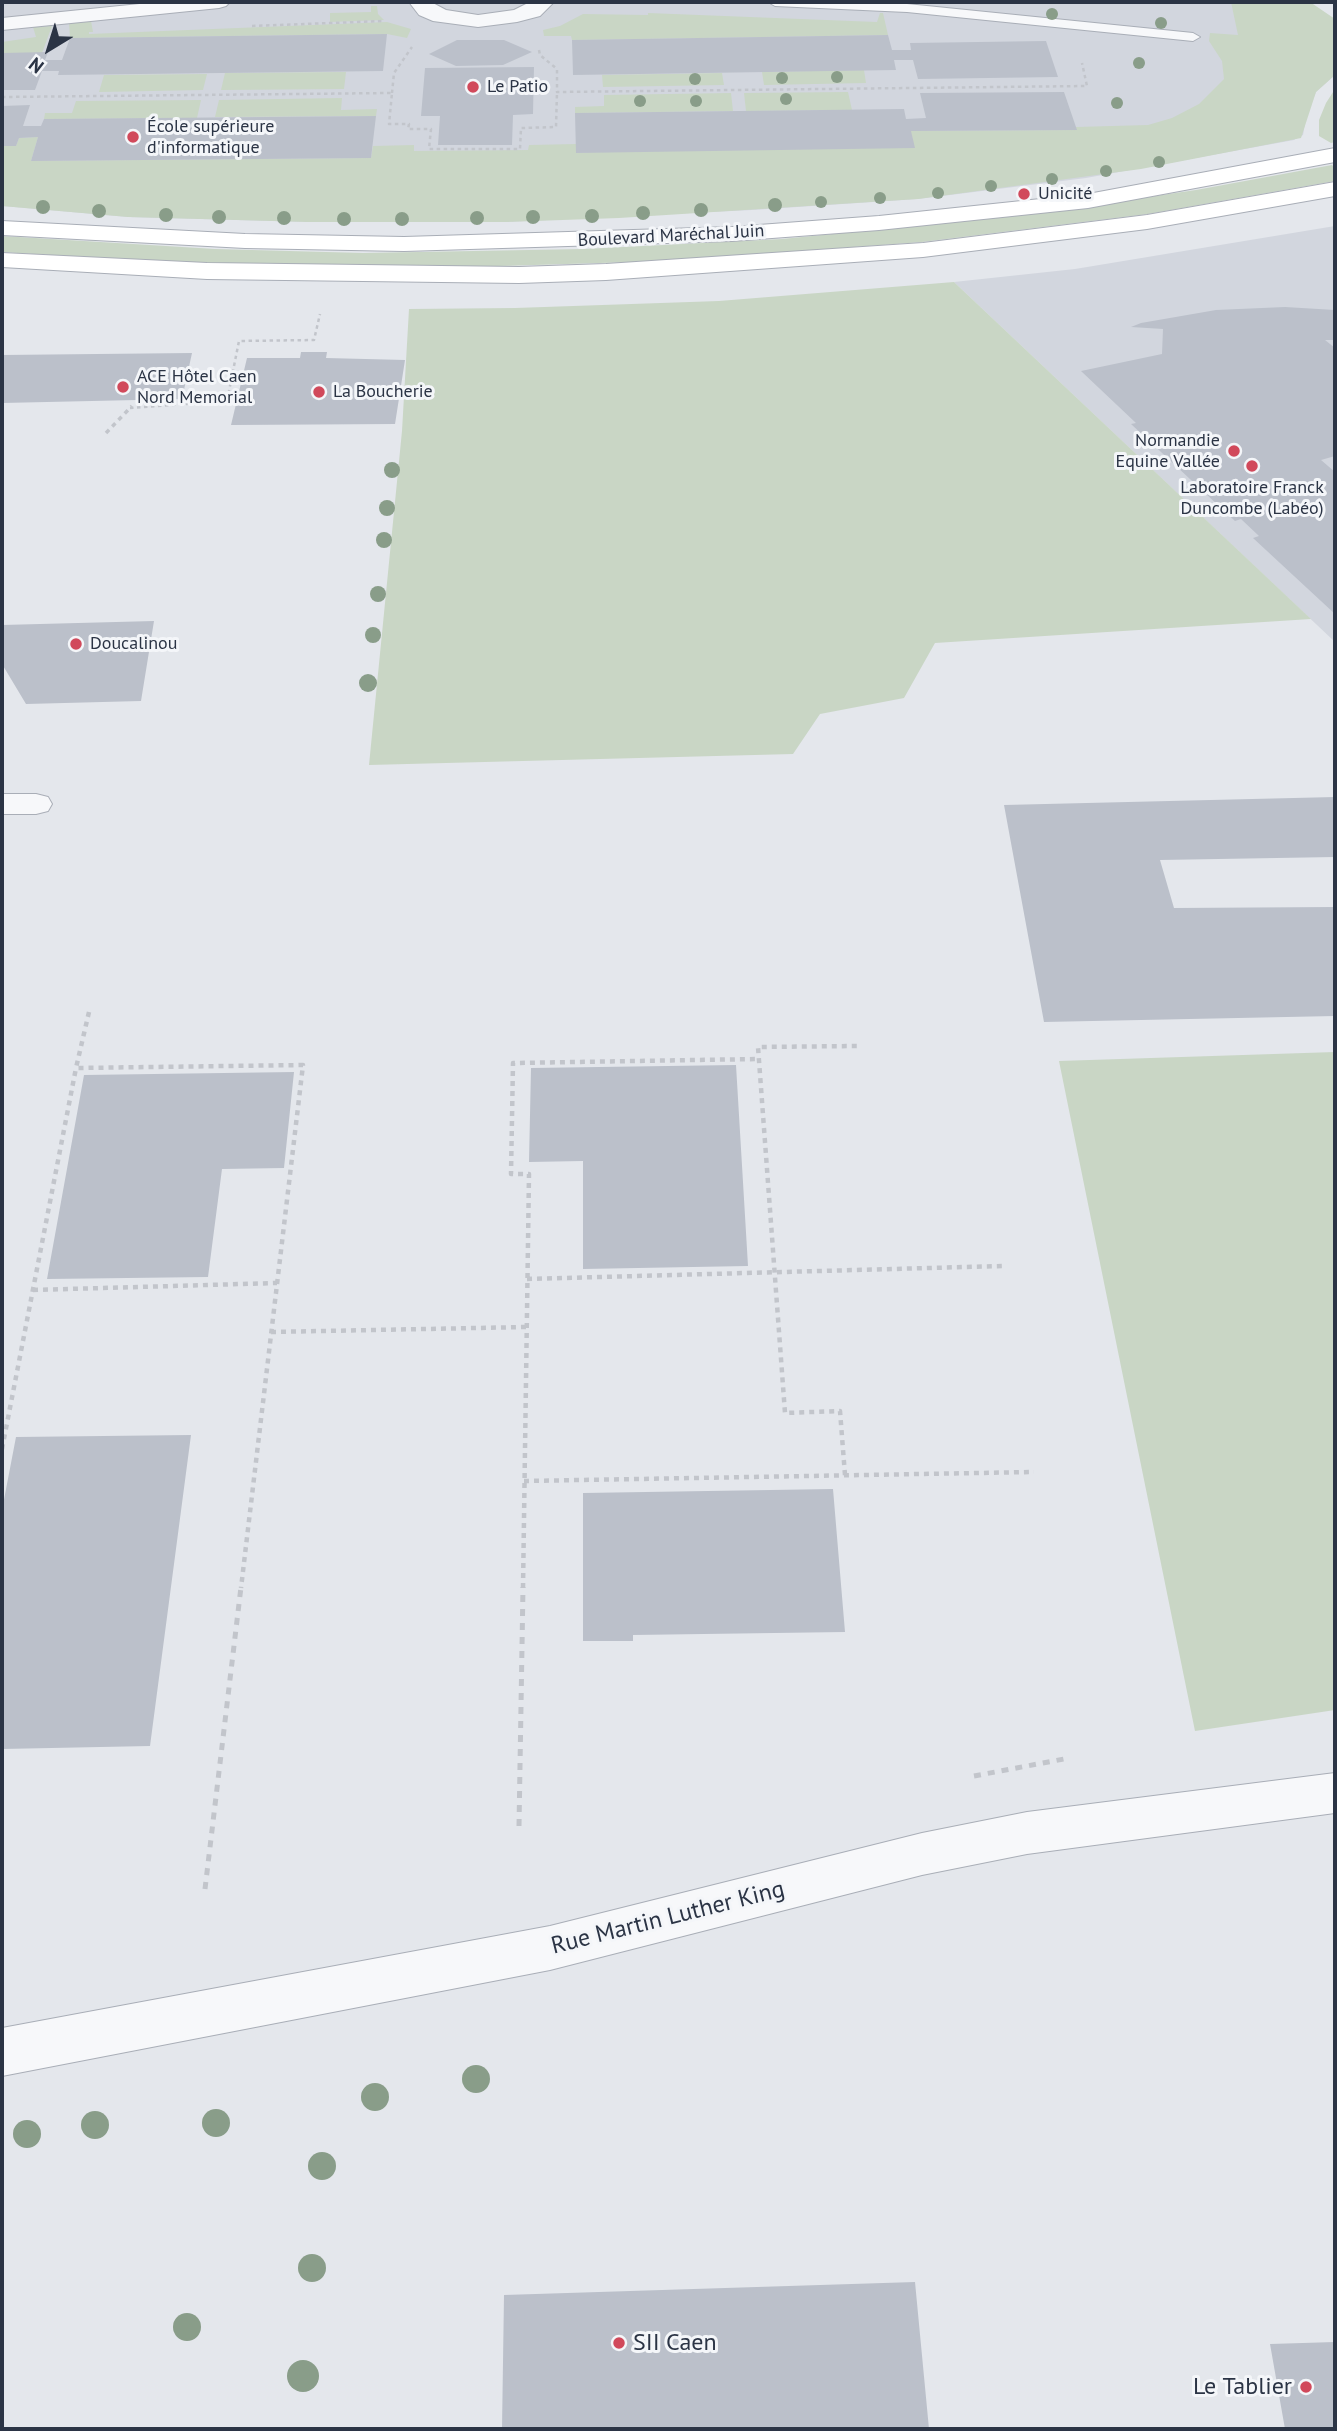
<!DOCTYPE html>
<html>
<head>
<meta charset="utf-8">
<style>
	body { margin:0 }
	#map { position:relative; width:1337px; height:2431px; overflow:hidden; background:#e4e7ec; font-family:"PT Sans",sans-serif }
	canvas { display:block }
	.frame { position:absolute; inset:0; border:4px solid #2b3445; pointer-events:none }
	.north { position:absolute; left:14px; top:14px; width:70px; height:70px; -webkit-text-stroke:5px #f4f6f9; paint-order:stroke; rotate:218deg; font-size:19px; font-weight:700; line-height:28px; text-align:center; color:#2b3445 }
	.north::after { content:''; display:block; margin:auto; width:24px; height:32px; background:#2b3445; clip-path:polygon(50% 0,100% 100%,50% 72%,0 100%) }
</style>
</head>
<body>
<div id="map">
<canvas width="1337" height="2431"></canvas>
<div class="frame"></div>
<div class="north">N</div>
</div>
<script>
const c = document.querySelector('canvas').getContext('2d');
c.lineJoin = 'round';
function fill(path, color) {
  c.fillStyle = color;
  c.fill(path, 'evenodd');
}
function shape(rows) {
  const path = new Path2D();
  for (const r of rows) {
    path.moveTo(r[0], r[1]);
    for (let i = 2; i < r.length; i += 2) path.lineTo(r[i], r[i + 1]);
  }
  return path;
}
function trace(path, color, width, dash) {
  c.strokeStyle = color;
  c.lineWidth = width;
  c.lineCap = dash ? 'butt' : 'round';
  c.setLineDash(dash || []);
  c.stroke(path);
}
function drawText(font, color, halo, rows, align = 'center') {
  c.font = font + ' "PT Sans",sans-serif';
  c.lineWidth = 6;
  c.setLineDash([]);
  c.textBaseline = 'middle';
  c.strokeStyle = halo;
  c.fillStyle = color;
  for (const [text, x, y, turn = 0] of rows) {
    c.save();
    c.translate(x, y);
    c.rotate((+turn || 0) * Math.PI / 180);
    c.textAlign = isNaN(turn) ? turn : align;
    if (halo) c.strokeText(text, 0, 0);
    c.fillText(text, 0, 0);
    c.restore();
  }
}
const built = shape([
	[2,2,1308,2,1335,75,1316,92,1306,118,1303,135,1294,140,1086,178,918,199,752,210,506,222,308,222,128,217,2,206],
	[1335,226,1335,642,954,282,1075,269]
]);
const green = shape([
	[1231,2,1310,2,1335,19,1335,75,1316,92,1301,138,1141,169,918,199,619,218,506,222,308,222,128,217,2,206,2,146,16,146,19,138,38,137,31,161,371,158,373,146,414,145,414,151,528,150,529,145,576,144,576,153,911,131,1076,130,1076,127,1148,125,1172,118,1199,104,1224,79,1222,61,1209,41,1210,33,1238,35],
	[371,6,377,6,378,14,384,20,330,22,330,13,371,12],
	[648,13,877,22,880,13,883,13,888,35,572,40,571,36,544,36,543,30,560,26,583,14,648,15],
	[91,21,93,32,89,32,89,34,387,22,411,29,407,38,387,34,70,38,69,23],
	[52,26,42,53,2,53,2,42,36,37,33,27],
	[864,70,866,83,764,85,762,72],
	[346,72,344,89,221,90,225,73],
	[722,73,724,85,603,87,602,75],
	[207,74,203,90,99,92,104,75],
	[1335,89,1335,142,1331,143,1319,136,1319,120,1326,103],
	[848,92,852,110,746,111,744,93],
	[731,93,733,111,575,113,575,107,604,106,604,95],
	[342,98,341,110,377,109,376,116,215,117,219,100],
	[201,100,197,118,44,119,45,113,72,113,76,101],
	[1332,165,1335,168,1335,181,1148,214,922,242,666,261,435,268,209,265,2,252,2,236,215,249,363,253,584,249,782,239,1024,215,1196,190],
	[954,282,1311,619,935,643,904,698,820,714,793,754,369,765,402,431,409,309,515,308,719,301],
	[1335,1052,1335,1710,1195,1731,1059,1061]
]);
const building = shape([
	[387,34,383,71,58,75,59,71,42,71,35,90,2,90,2,53,48,52,45,60,62,60,70,38],
	[888,35,892,50,911,50,910,43,1046,41,1058,77,918,79,913,60,894,60,896,70,573,75,572,40],
	[457,40,504,40,532,52,503,65,456,66,429,54],
	[534,67,533,114,513,115,512,145,438,145,440,116,421,116,425,68],
	[1064,92,1077,130,911,131,915,148,576,153,575,113,904,109,906,119,926,118,920,93],
	[30,105,23,126,41,126,44,119,376,116,371,158,31,161,38,137,19,138,16,146,2,146,2,106],
	[1285,307,1335,310,1335,340,1325,340,1335,348,1335,456,1321,460,1335,472,1335,614,1253,538,1259,536,1241,519,1235,521,1131,424,1136,423,1081,371,1162,354,1163,329,1131,327,1141,323,1216,310],
	[301,352,327,352,326,358,405,360,395,424,231,425,247,358,300,358],
	[192,353,182,399,2,403,2,355],
	[154,621,141,701,26,704,2,664,2,625],
	[1335,797,1335,857,1160,860,1174,908,1335,907,1335,1016,1044,1022,1004,805],
	[736,1065,748,1266,583,1269,583,1161,529,1162,531,1068],
	[294,1072,284,1168,222,1169,208,1277,47,1279,84,1075],
	[191,1435,150,1746,2,1749,2,1510,16,1437],
	[833,1489,845,1632,633,1635,633,1641,583,1641,583,1493],
	[915,2282,929,2429,502,2429,504,2295],
	[1335,2342,1335,2429,1285,2429,1270,2344]
]);
const pathFar3 = shape([
	[252,26,383,21],
	[539,50,540,55,557,69,557,92,1087,86,1082,63],
	[392,93,394,73,412,47],
	[2,97,392,93,389,124,409,124,408,129,431,129,429,149,520,149,521,128,556,127,557,92],
	[130,408,227,401,239,341,314,340,320,314]
]);
const pathFar2 = shape([
	[106,433,132,406]
]);
const pathFar1 = shape([
	[89,1012,76,1068,303,1065,241,1588],
	[527,1279,1002,1266],
	[33,1290,277,1283],
	[271,1332,527,1327],
	[2,1449,76,1068],
	[845,1475,840,1411,785,1413,758,1047,857,1046],
	[524,1481,1034,1472],
	[523,1588,529,1174,511,1174,513,1063,758,1059]
]);
const path = shape([
	[974,1776,1064,1759],
	[519,1826,523,1587],
	[205,1889,241,1587]
]);
const lane = shape([
	[768,2,907,4,1193,33,1200,37,1193,41,907,12,775,6,768,2]
]);
const street = shape([
	[159,2,230,2,226,6,219,8,2,30,2,18,159,2],
	[409,2,431,2,446,10,478,15,514,10,530,2,554,2,540,16,517,22,478,27,433,21,419,15,409,2],
	[2,794,36,794,48,797,52,804,48,811,36,814,2,814,2,794],
	[1335,1773,1335,1813,1027,1854,922,1875,550,1970,2,2076,2,2028,550,1926,922,1833,1027,1812,1335,1773]
]);
const secondary = shape([
	[1335,148,1335,162,1088,208,879,230,732,241,404,251,245,248,2,235,2,221,245,234,404,237,732,227,879,216,1088,194,1335,148],
	[1335,182,1335,196,1147,229,923,257,606,280,519,283,207,279,2,267,2,253,207,263,519,267,606,264,923,243,1147,215,1335,182]
]);
const trees = [
	[1052,14,6],
	[1161,23,6],
	[1139,63,6],
	[837,77,6],
	[782,78,6],
	[695,79,6],
	[786,99,6],
	[640,101,6],
	[696,101,6],
	[1117,103,6],
	[1159,162,6],
	[1106,171,6],
	[1052,179,6],
	[991,186,6],
	[938,193,6],
	[880,198,6],
	[821,202,6],
	[775,205,7],
	[43,207,7],
	[701,210,7],
	[99,211,7],
	[643,213,7],
	[166,215,7],
	[592,216,7],
	[219,217,7],
	[533,217,7],
	[284,218,7],
	[477,218,7],
	[344,219,7],
	[402,219,7],
	[392,470,8],
	[387,508,8],
	[384,540,8],
	[378,594,8],
	[373,635,8],
	[368,683,9],
	[476,2079,14],
	[375,2097,14],
	[216,2123,14],
	[95,2125,14],
	[27,2134,14],
	[322,2166,14],
	[312,2268,14],
	[187,2327,14],
	[303,2376,16]
];
const markers = [
	[473,87,7,"#d1495b"],
	[133,137,7,"#d1495b"],
	[1024,194,7,"#d1495b"],
	[123,387,7,"#d1495b"],
	[319,392,7,"#d1495b"],
	[1234,451,7,"#d1495b"],
	[1252,466,7,"#d1495b"],
	[76,644,7,"#d1495b"],
	[619,2343,7,"#d1495b"],
	[1306,2387,7,"#d1495b"]
];
const farPoinames = [
	["Le Patio",487,87],
	["École supérieure",147,127],
	["d'informatique",147,148],
	["Unicité",1038,194],
	["ACE Hôtel Caen",137,377],
	["Nord Memorial",137,398],
	["La Boucherie",333,392],
	["Normandie",1220,441,"right"],
	["Equine Vallée",1220,462,"right"],
	["Laboratoire Franck",1252,488,"center"],
	["Duncombe (Labéo)",1252,509,"center"],
	["Doucalinou",90,644]
];
const farStreetnames = [
	["Boulevard Maréchal Juin",671,236,-3]
];
const nearStreetnames = [
	["Rue Martin Luther King",668,1918,-14]
];
const nearPoinames = [
	["SII Caen",633,2343],
	["Le Tablier",1292,2387,"right"]
];
fill(built, '#d2d6de');
fill(green, '#c9d6c5');
fill(building, '#bbc0ca');
trace(lane, '#a9aeb7', 2);
trace(street, '#a9aeb7', 2);
trace(secondary, '#a9aeb7', 2);
trace(pathFar3, '#c2c5cb', 2.5, [3.5, 3.5]);
trace(pathFar2, '#c2c5cb', 3.5, [4.5, 4.5]);
trace(pathFar1, '#c2c5cb', 4.5, [5, 5]);
trace(path, '#c2c5cb', 5, [7, 7]);
fill(lane, '#f7f8fa');
fill(street, '#f7f8fa');
fill(secondary, '#fff');
c.fillStyle = '#899d89';
for (const [x, y, r] of trees) {
  c.beginPath();
  c.arc(x, y, r, 0, 2 * Math.PI);
  c.fill();
}
for (const [x, y, r, color] of markers) {
  const dot = new Path2D();
  dot.arc(x, y, r, 0, 2 * Math.PI);
  c.fillStyle = color;
  c.fill(dot);
  trace(dot, '#f4f6f9', 2.5);
}
drawText('18px', '#2b3445', '#f4f6f9', farPoinames, 'left');
drawText('18px', '#2b3445', '#f4f6f9', farStreetnames);
drawText('24px', '#2b3445', '#f4f6f9', nearStreetnames);
drawText('24px', '#2b3445', '#f4f6f9', nearPoinames, 'left');
</script>
</body>
</html>
